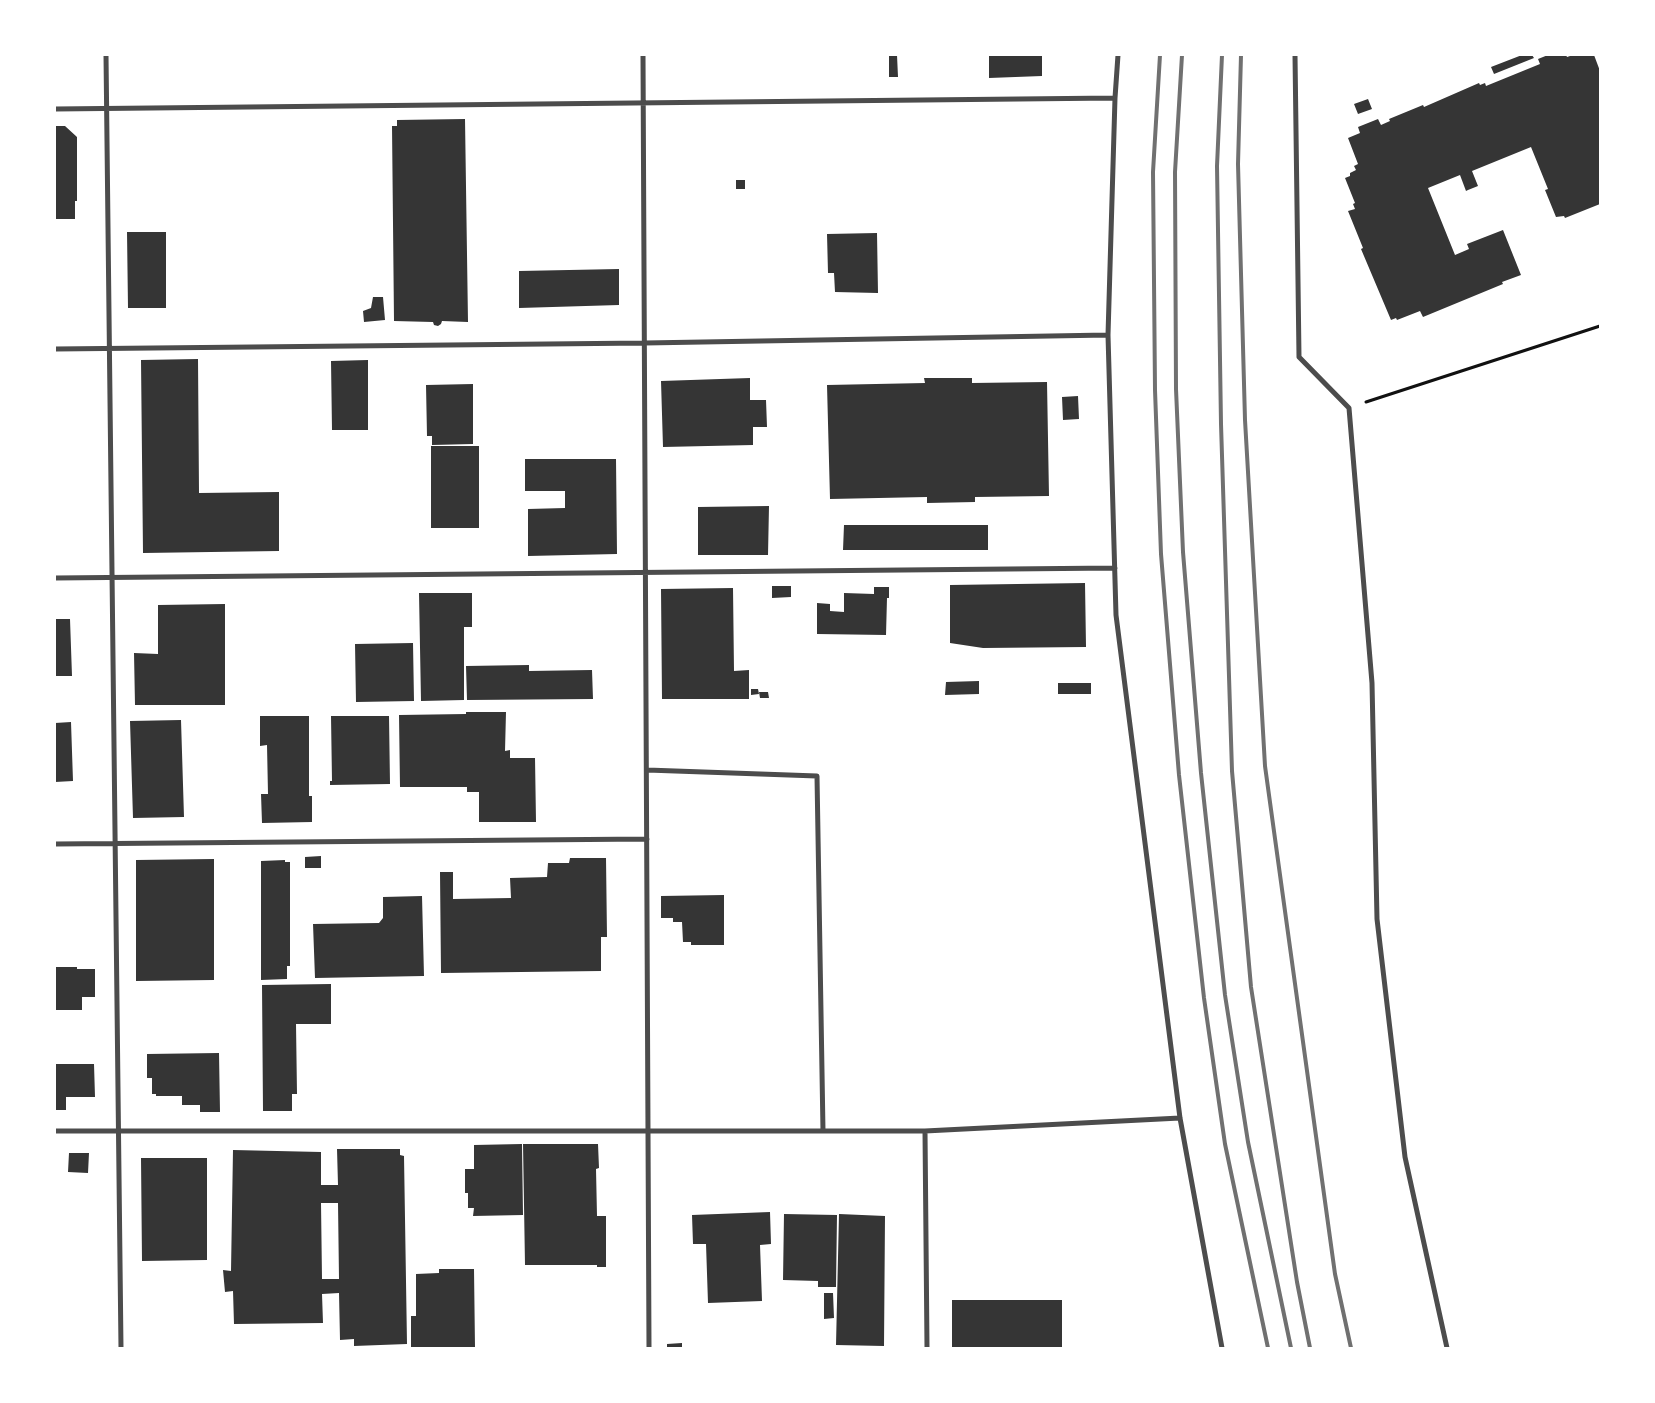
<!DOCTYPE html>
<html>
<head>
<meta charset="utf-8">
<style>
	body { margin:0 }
	#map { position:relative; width:1655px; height:1403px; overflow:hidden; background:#fff; font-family:"Fira Sans Condensed",sans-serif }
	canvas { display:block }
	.frame { position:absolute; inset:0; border:56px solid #fff; pointer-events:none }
</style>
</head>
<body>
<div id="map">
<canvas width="1655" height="1403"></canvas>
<div class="frame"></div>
</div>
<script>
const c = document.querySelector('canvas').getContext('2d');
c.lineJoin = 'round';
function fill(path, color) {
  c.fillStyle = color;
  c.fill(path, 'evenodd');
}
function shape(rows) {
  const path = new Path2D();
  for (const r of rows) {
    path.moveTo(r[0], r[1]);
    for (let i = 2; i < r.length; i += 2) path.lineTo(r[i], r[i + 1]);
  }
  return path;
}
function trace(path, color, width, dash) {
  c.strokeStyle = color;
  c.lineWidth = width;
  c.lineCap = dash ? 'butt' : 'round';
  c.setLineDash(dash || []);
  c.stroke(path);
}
const building = shape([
	[889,55,897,55,898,77,889,77],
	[989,55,1042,55,1042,76,989,78],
	[1522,55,1532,55,1534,58,1494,74,1491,67],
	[1548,55,1566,55,1567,57,1573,55,1594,55,1600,71,1600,204,1565,218,1564,216,1556,217,1545,190,1548,189,1531,147,1472,171,1478,186,1468,190,1466,191,1460,175,1428,188,1455,255,1469,249,1467,244,1503,230,1521,275,1502,282,1503,284,1423,317,1420,311,1397,320,1396,318,1391,320,1361,249,1363,248,1348,211,1355,209,1353,204,1355,203,1345,178,1350,176,1350,173,1356,170,1354,166,1358,164,1348,138,1360,133,1358,127,1378,119,1381,125,1390,121,1389,119,1423,105,1424,107,1479,83,1480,85,1485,83,1486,86,1540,64,1538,59],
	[1368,99,1372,109,1358,114,1354,104],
	[465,119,468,322,442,321,441,324,438,326,434,325,433,322,394,321,392,126,397,126,397,120],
	[55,126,65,126,77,137,77,201,75,201,75,219,55,219],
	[736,180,745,180,745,189,736,189],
	[127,232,166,232,166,308,128,308],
	[877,233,878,293,835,292,834,273,828,273,827,234],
	[619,269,619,305,519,308,519,271],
	[373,297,383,297,385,320,364,322,363,311,371,308],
	[198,359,199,493,279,492,279,551,143,553,141,360],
	[368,360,368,430,332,430,331,361],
	[750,378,750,400,766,400,767,427,753,427,753,445,663,447,661,381],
	[924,378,972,378,972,383,1047,382,1049,496,975,497,975,502,927,503,927,497,830,499,827,385,925,383],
	[473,384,473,444,432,445,432,436,427,436,426,385],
	[1078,396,1079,419,1063,420,1062,397],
	[431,446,479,446,479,528,431,528],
	[525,459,616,459,617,554,528,556,528,509,565,508,565,491,525,491],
	[769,506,768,555,698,555,698,507],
	[844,525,988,525,988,550,843,550],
	[1085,583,1086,647,983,648,950,643,950,585],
	[772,586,791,586,791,597,772,598],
	[874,587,889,587,889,598,887,598,886,635,817,634,817,603,830,604,830,611,844,612,844,593,874,594],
	[733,588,734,671,749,670,749,699,662,699,661,589],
	[419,593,472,593,472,627,464,627,464,700,421,701],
	[225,604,225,705,135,705,134,653,158,654,158,605],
	[55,619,70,619,72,676,55,676],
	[413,643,414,701,356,702,355,644],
	[529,665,529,671,592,670,593,699,467,700,466,666],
	[979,681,979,694,945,695,946,682],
	[1058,683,1091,683,1091,694,1058,694],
	[751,689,758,689,759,694,751,695],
	[759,692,768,692,769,698,760,698],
	[466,712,506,712,505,751,510,750,510,758,535,758,536,822,479,822,479,792,467,792,467,787,400,787,399,715,466,714],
	[260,716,309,716,309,796,312,796,312,822,262,823,261,794,268,794,267,745,260,746],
	[331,716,389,716,390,784,330,785,330,781,332,781],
	[181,720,184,817,133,818,130,721],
	[71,722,73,781,55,782,55,723],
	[321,856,321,868,305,868,305,857],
	[570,858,606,858,607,937,601,937,601,971,441,973,440,872,453,872,453,899,511,898,510,878,547,877,548,863,569,863],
	[214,859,214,980,136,981,136,860],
	[285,860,285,862,290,862,290,966,287,966,287,979,261,980,261,861],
	[724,895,724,945,691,945,691,942,683,942,682,922,673,922,673,918,661,918,661,896],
	[422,896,424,976,315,978,313,924,379,923,383,918,383,897],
	[55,967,77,967,77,969,95,969,95,997,82,997,82,1010,55,1010],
	[331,984,331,1024,296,1024,297,1094,292,1094,292,1111,263,1111,262,985],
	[219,1053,220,1112,200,1112,200,1105,182,1105,182,1096,156,1096,156,1094,152,1094,152,1078,147,1078,147,1054],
	[55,1064,94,1064,95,1097,66,1097,66,1110,55,1110],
	[522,1144,523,1215,473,1216,474,1208,468,1208,468,1193,465,1193,465,1169,474,1169,474,1145],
	[523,1144,598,1144,599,1168,596,1169,597,1216,606,1216,606,1267,597,1267,597,1265,525,1265],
	[337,1149,400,1149,400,1155,404,1156,407,1344,354,1346,354,1339,340,1340,339,1293,322,1294,323,1323,234,1324,233,1291,225,1292,223,1270,231,1271,233,1150,321,1152,321,1185,338,1185],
	[321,1203,338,1203,339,1279,322,1279],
	[69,1153,89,1153,88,1173,68,1172],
	[141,1158,207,1158,207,1260,142,1261],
	[770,1212,771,1244,760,1245,762,1301,708,1303,706,1244,693,1244,692,1215],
	[784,1214,837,1215,836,1287,818,1287,818,1281,783,1280],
	[839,1214,885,1216,884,1346,836,1345],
	[439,1269,474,1269,475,1348,411,1348,411,1316,416,1316,416,1274,439,1273],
	[824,1293,833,1293,834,1318,824,1319],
	[952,1300,1062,1300,1062,1348,952,1348],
	[682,1343,682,1348,667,1348,667,1344]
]);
const path = shape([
	[1366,402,1600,326]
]);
const minor = shape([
	[106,55,121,1348],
	[643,55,649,1348],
	[1118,55,1115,98,1108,335,1116,615,1180,1118,1222,1348],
	[1295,55,1299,357,1349,408,1372,683,1377,919,1405,1157,1447,1348],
	[55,109,1115,98],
	[55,349,645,343,1108,335],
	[55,578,1115,568],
	[647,770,817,776,823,1131],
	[55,844,647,839],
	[55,1131,925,1131,1180,1118],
	[925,1131,927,1348]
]);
const rail = shape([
	[1160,55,1153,172,1155,390,1161,554,1179,775,1204,998,1225,1144,1268,1348],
	[1182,55,1175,172,1176,389,1183,552,1201,773,1225,995,1248,1142,1291,1348],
	[1222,55,1217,166,1221,424,1232,771,1251,987,1297,1282,1310,1348],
	[1241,55,1238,164,1245,420,1265,766,1335,1274,1351,1348]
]);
fill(building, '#353535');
trace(path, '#111', 3);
trace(minor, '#4c4c4c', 5);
trace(rail, '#707070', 4);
</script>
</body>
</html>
